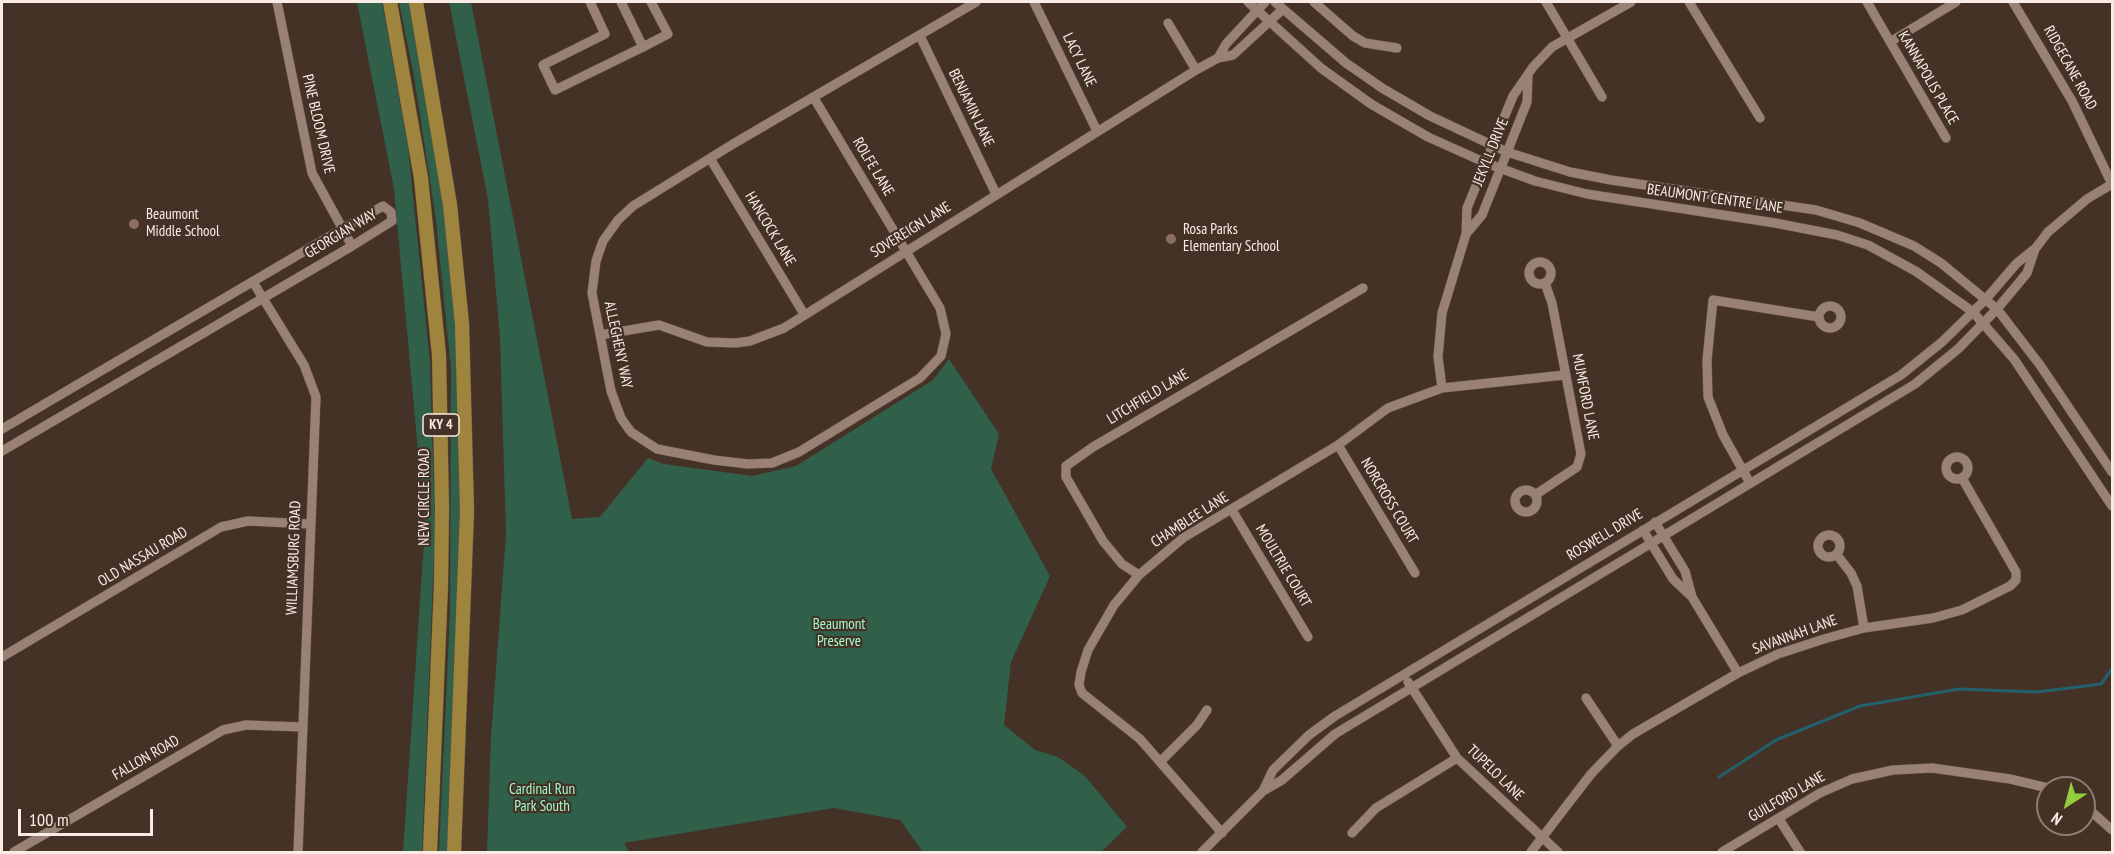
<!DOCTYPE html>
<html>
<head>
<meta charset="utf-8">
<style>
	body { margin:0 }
	#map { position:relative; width:2114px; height:854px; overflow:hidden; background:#453226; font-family:"PT Sans Narrow",sans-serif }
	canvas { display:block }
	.frame { position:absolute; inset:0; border:3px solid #f8ece4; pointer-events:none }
	.north { position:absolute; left:2036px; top:776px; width:60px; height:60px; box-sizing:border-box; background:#453226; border:2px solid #8d7c72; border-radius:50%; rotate:216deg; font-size:16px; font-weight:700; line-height:24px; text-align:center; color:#f8ece4 }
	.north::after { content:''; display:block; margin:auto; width:21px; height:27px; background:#94cc3c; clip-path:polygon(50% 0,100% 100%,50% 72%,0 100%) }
	.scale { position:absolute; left:18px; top:809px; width:135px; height:27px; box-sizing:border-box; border:3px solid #f8ece4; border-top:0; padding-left:8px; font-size:18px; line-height:21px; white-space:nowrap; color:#f8ece4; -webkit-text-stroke:4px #453226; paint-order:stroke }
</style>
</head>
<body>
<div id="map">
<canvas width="2114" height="854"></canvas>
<div class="frame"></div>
<div class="north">N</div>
<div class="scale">100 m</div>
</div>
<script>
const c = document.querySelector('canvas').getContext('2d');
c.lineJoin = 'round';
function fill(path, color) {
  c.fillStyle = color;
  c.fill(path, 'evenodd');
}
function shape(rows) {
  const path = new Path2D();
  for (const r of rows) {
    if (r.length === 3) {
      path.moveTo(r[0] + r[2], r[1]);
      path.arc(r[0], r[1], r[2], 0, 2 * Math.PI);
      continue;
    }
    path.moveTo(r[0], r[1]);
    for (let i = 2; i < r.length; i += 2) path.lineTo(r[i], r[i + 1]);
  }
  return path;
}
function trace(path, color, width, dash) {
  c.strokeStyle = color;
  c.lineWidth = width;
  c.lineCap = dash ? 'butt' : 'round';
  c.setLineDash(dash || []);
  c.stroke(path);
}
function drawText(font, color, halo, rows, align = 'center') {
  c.font = font + ' "PT Sans Narrow",sans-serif';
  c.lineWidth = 4.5;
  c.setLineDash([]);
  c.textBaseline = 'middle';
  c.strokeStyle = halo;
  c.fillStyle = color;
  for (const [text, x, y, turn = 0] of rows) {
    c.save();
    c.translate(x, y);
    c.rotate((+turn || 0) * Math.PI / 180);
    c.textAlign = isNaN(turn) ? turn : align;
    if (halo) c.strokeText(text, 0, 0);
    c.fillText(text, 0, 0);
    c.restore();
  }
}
const green = shape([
	[357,2,382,2,408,148,430,362,435,527,422,852,403,852,425,527,394,189],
	[399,2,410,2,447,226,459,369,461,553,449,852,439,852,450,612,451,369,436,220,414,76],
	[449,2,471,2,572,519,600,517,648,458,664,464,752,476,796,466,933,380,949,359,999,434,991,469,1050,576,1011,662,1004,725,1035,750,1058,757,1085,776,1127,827,1101,852,923,852,900,820,834,808,624,843,629,852,487,852,491,737,506,534,500,337,488,199]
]);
const stream = shape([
	[1719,777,1776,740,1860,706,1959,689,2037,692,2101,684,2112,669]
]);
const minor = shape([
	[277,2,312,173,352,246],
	[590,2,605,34,543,65,555,90,643,47,621,2],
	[1034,2,1097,131],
	[1248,2,1321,68,1371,104,1428,137,1486,163,1535,181,1587,194,1775,223,1837,235,1868,245,1917,272,1973,312,2014,359,2112,506],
	[1275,2,1346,63,1382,88,1430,116,1507,152,1570,172,1611,180,1816,210,1860,223,1914,246,1941,263,1997,309,2040,365,2112,472],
	[1314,2,1353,36,1365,43,1397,48],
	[1546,2,1602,97],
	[1689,2,1760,118],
	[1867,2,1946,138],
	[2013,2,2072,101,2112,184],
	[1168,23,1196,70],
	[920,36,996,194],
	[1890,42,1956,2],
	[643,47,668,34,651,2],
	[1218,58,1226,44,1265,2],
	[814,98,940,308,946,334,941,356,920,378,799,452,772,463,748,464,714,460,657,449,631,432,621,418,611,391,592,293,596,261,603,241,618,220,633,206,733,144,976,2],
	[711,160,804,314],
	[1466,234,1482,215,1527,102,1528,76],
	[1540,273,11],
	[253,282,304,365,316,397,298,852],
	[1830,317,11],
	[600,335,659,325,707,342,736,343,750,341,784,328,1196,70,1218,58,1233,55,1283,9],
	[1442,388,1438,357,1442,313,1466,234,1467,208,1513,96,1533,67,1552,47,1631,2],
	[2,429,342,229,383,206,391,212,392,221,352,246,2,451],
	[1338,445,1415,573],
	[1957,468,11],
	[1750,483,1723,435,1708,397,1707,360,1713,300,1819,317],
	[1526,501,11],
	[1535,495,1577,467,1581,454,1552,303,1545,283],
	[1232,510,1308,637],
	[1655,522,1685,571,1692,597,1738,673],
	[1643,530,1673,579,1692,597],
	[1829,546,11],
	[1837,555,1851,573,1857,586,1864,628],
	[1139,575,1122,564,1103,541,1066,477,1066,466,1093,447,1363,288],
	[2,657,221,527,248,521,310,524],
	[1408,682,1457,758,1558,852],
	[1586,698,1618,746],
	[1161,761,1197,725,1207,710],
	[1263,791,1273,770,1309,735,1335,716,1901,375,1942,342,1986,299,2016,264,2033,250],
	[2084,805,2112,830],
	[1779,819,1800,852],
	[1222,833,1140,739,1082,693,1079,685,1081,672,1088,650,1114,605,1139,575,1183,538,1338,445,1388,408,1442,388,1565,375],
	[1352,833,1376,808,1457,758],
	[14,852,223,730,246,725,302,727],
	[1202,852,1263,791,1282,780,1335,734,1915,384,1958,349,1997,309,2027,273,2035,249,2048,232,2087,199,2112,184],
	[1531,852,1591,774,1618,746,1633,734,1738,673,1778,654,1824,639,1864,628,1933,618,1962,610,2010,586,2016,580,2016,572,1962,478],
	[1722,852,1820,793,1852,779,1893,770,1932,768,2010,779,2048,788]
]);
const highway = shape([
	[390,2,421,178,439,355,442,508,441,585,430,852],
	[416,2,450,205,462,324,467,511,454,852]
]);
const markers = [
	[134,224,6,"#8d6e63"],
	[1171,239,6,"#8d6e63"]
];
const shields = [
	[441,425,36]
];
const shieldNames = [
	["KY 4",441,425]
];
const streetNames = [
	["LACY LANE",1079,60,64],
	["RIDGECANE ROAD",2070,68,61],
	["KANNAPOLIS PLACE",1928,78,60],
	["BENJAMIN LANE",971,108,64],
	["PINE BLOOM DRIVE",318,124,77],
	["JEKYLL DRIVE",1491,152,-68],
	["ROLFE LANE",873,167,59],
	["BEAUMONT CENTRE LANE",1715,199,8],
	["HANCOCK LANE",770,229,59],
	["SOVEREIGN LANE",911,230,-32],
	["GEORGIAN WAY",341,234,-31],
	["ALLEGHENY WAY",618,345,78],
	["LITCHFIELD LANE",1148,397,-31],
	["MUMFORD LANE",1585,397,79],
	["NEW CIRCLE ROAD",425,497,-90],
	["NORCROSS COURT",1389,501,59],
	["CHAMBLEE LANE",1190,520,-33],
	["ROSWELL DRIVE",1605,535,-31],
	["OLD NASSAU ROAD",143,557,-31],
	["WILLIAMSBURG ROAD",294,558,-88],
	["MOULTRIE COURT",1283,566,59],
	["SAVANNAH LANE",1795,635,-20],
	["FALLON ROAD",146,758,-30],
	["TUPELO LANE",1495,773,44],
	["GUILFORD LANE",1787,797,-30]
];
const poiNames = [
	["Beaumont",146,215],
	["Middle School",146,232],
	["Rosa Parks",1183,230],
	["Elementary School",1183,247]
];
const parkNames = [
	["Beaumont",839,625],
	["Preserve",839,642],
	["Cardinal Run",542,790],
	["Park South",542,807]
];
fill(green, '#306049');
trace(stream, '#22606b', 3);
trace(minor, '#605146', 10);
trace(highway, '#605146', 15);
trace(minor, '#998275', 9);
trace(highway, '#9e843c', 14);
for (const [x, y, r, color] of markers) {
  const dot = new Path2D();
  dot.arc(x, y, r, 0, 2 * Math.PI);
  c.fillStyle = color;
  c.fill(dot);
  trace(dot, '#453226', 2);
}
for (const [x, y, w] of shields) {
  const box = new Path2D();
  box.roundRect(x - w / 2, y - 11, w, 22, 4.5);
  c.fillStyle = '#453226';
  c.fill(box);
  trace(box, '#f8ece4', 1.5);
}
drawText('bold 14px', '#f8ece4', null, shieldNames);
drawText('15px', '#f8ece4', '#453226', streetNames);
drawText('15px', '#f8ece4', '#453226', poiNames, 'left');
drawText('15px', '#9ffbcc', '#453226', parkNames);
</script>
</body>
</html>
